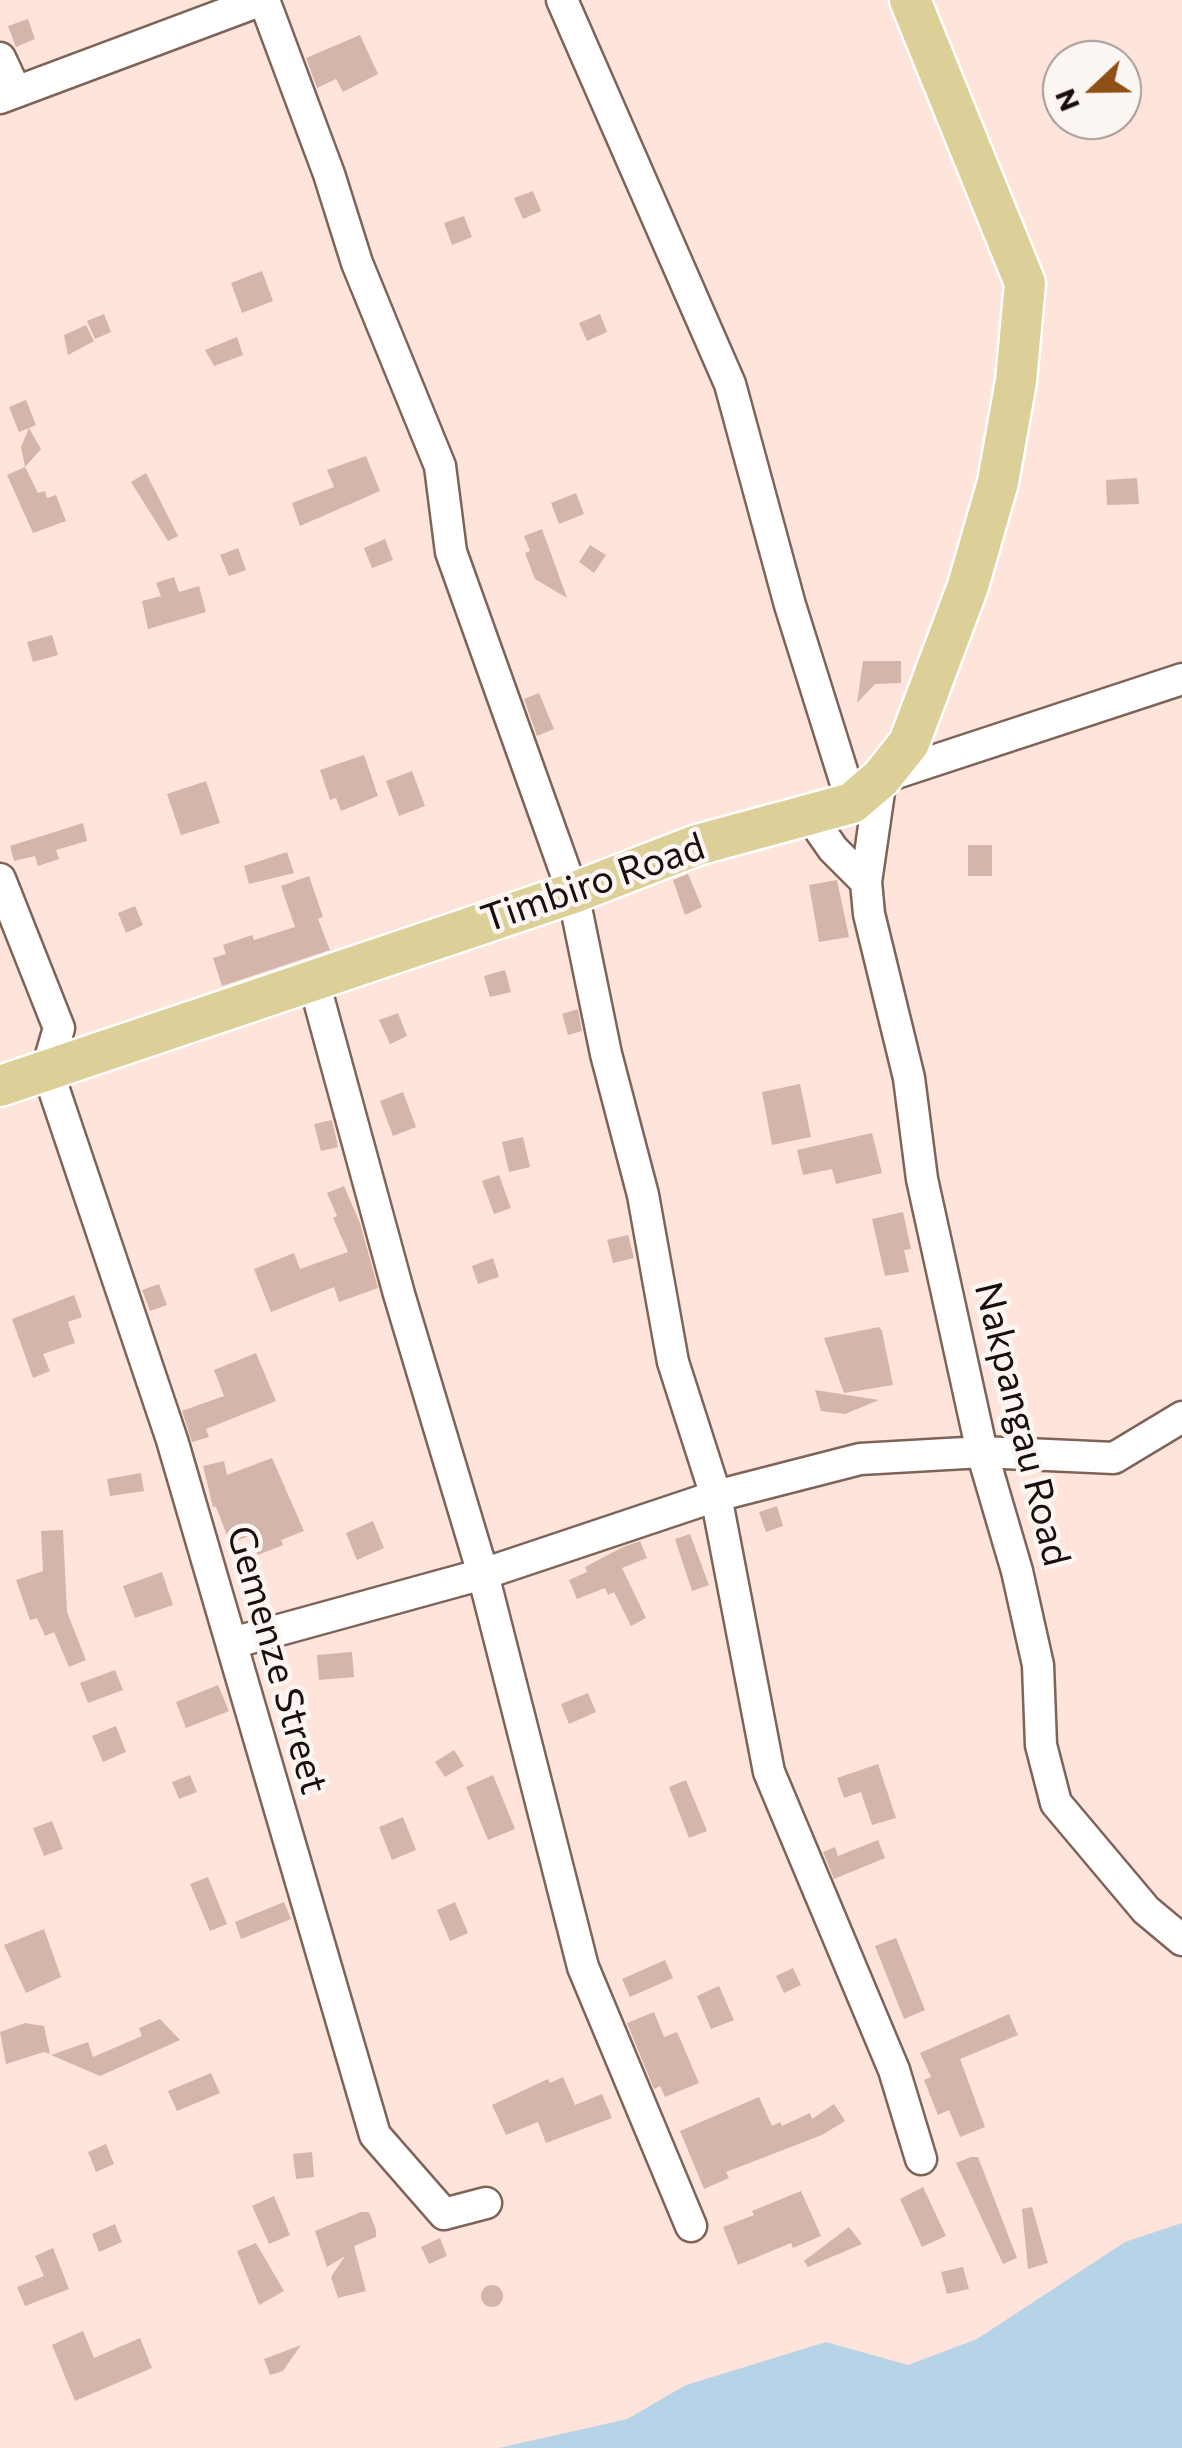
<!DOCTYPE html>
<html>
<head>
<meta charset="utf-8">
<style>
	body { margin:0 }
	#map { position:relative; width:1182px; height:2448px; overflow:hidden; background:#fee4da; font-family:Commissioner,sans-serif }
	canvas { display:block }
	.north { position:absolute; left:1042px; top:40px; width:100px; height:100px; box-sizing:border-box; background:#fcf6f3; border:2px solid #a19996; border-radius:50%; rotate:248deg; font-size:28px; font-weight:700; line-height:40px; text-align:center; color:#190e0b }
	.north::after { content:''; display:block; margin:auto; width:35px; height:45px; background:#8f5017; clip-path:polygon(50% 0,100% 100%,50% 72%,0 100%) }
</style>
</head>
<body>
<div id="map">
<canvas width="1182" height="2448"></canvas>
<div class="north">N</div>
</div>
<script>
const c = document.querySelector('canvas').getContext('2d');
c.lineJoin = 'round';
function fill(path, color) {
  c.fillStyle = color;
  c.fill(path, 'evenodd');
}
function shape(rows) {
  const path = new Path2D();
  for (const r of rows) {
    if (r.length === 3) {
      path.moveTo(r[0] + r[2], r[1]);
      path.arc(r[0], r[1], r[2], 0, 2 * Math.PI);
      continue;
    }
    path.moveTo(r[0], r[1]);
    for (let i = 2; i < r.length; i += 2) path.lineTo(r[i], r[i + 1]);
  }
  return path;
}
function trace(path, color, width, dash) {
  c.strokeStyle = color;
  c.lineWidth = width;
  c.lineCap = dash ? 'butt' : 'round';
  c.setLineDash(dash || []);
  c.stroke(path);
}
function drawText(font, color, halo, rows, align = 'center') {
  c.font = font + ' Commissioner,sans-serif';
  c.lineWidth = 9;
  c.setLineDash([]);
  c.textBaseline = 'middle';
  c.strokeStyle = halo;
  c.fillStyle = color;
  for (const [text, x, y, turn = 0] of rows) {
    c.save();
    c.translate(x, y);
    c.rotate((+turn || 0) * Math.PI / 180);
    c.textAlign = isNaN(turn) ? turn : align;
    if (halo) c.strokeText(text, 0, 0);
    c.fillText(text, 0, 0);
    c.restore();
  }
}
const water = shape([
	[1182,2223,1182,2448,499,2448,627,2419,686,2385,826,2342,908,2365,977,2339,1125,2242]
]);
const building = shape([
	[28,19,35,39,16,47,8,26],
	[360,35,378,74,343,92,336,79,317,88,306,58],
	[533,191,541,211,523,219,514,198],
	[464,216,472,237,452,245,444,223],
	[262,271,273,301,242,313,231,283],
	[104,314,111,332,95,339,87,321],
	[600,314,607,332,587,341,579,323],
	[86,325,94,341,68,355,64,335],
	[237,337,243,355,214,366,205,350],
	[26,400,36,425,29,428,41,449,25,467,38,493,45,491,47,498,56,495,66,521,33,533,7,475,25,467,21,447,29,428,19,432,9,407],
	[366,456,380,491,300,526,292,503,334,487,327,470],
	[146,473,178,536,168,541,131,482],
	[1137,478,1139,504,1107,505,1106,480],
	[576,493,584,514,559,524,551,503],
	[542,529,567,598,535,579,525,553,530,551,524,536],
	[385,539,393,560,372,568,364,548],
	[590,545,606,555,594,573,579,562],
	[238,548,246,570,229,576,220,555],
	[174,577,179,592,199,586,206,612,148,629,142,601,161,596,156,583],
	[52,635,58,655,33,662,27,642],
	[863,661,901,661,901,683,875,684,857,703],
	[539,693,554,729,537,736,524,699],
	[364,755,378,796,341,811,336,798,330,800,320,770],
	[412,771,425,806,399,816,386,781],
	[206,781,220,823,181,835,167,794],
	[83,823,87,841,56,850,59,859,38,866,35,856,14,861,10,846],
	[968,845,992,845,992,876,968,876],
	[287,852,294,873,249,884,244,866],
	[688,874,702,907,685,915,673,880],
	[309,876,323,917,318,919,330,950,222,986,213,958,226,954,223,945,252,935,254,940,295,927,281,886],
	[837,880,849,937,819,942,809,885],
	[135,906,143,925,126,933,118,913],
	[505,970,511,992,490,997,484,976],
	[578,1009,582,1031,568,1035,562,1014],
	[398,1013,407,1036,390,1044,379,1020],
	[800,1084,811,1137,772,1145,762,1092],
	[403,1092,416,1127,393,1136,380,1101],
	[332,1120,338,1147,321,1151,314,1124],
	[872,1133,882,1173,836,1184,832,1169,803,1175,797,1150],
	[523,1137,530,1167,509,1172,502,1142],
	[499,1175,511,1208,494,1214,482,1181],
	[344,1186,360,1223,378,1288,339,1302,334,1287,271,1312,254,1269,294,1253,300,1269,348,1252,333,1218,337,1216,327,1193],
	[903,1212,911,1249,904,1250,909,1272,885,1276,872,1219],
	[628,1235,634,1258,613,1263,607,1240],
	[493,1258,499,1277,478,1284,472,1266],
	[159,1284,167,1305,150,1311,142,1290],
	[74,1295,82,1317,68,1322,75,1343,43,1354,50,1371,33,1378,12,1319],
	[879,1327,882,1331,893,1385,844,1393,824,1338],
	[256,1353,276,1401,206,1429,209,1437,192,1442,182,1411,224,1396,214,1370],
	[815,1390,879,1400,845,1414,821,1411],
	[272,1458,304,1531,281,1540,283,1545,258,1555,249,1536,230,1543,216,1507,213,1507,203,1466,224,1461,227,1475],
	[141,1473,144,1491,110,1496,107,1479],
	[777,1506,783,1526,766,1532,759,1512],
	[373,1521,384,1548,357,1560,346,1533],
	[63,1530,67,1612,86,1660,69,1667,54,1632,45,1636,37,1618,30,1620,16,1580,43,1571,41,1531],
	[690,1534,709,1585,692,1591,675,1539],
	[640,1541,647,1558,622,1568,646,1618,631,1626,614,1592,608,1595,605,1588,577,1599,569,1580,587,1572,585,1567,623,1547],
	[162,1572,173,1605,135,1618,123,1586],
	[352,1652,354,1677,319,1680,317,1655],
	[115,1670,123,1690,88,1703,80,1683],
	[218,1685,229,1711,186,1728,176,1702],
	[588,1693,596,1712,569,1724,561,1704],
	[116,1726,126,1752,103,1762,92,1736],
	[454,1750,464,1766,445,1777,435,1762],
	[878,1764,896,1818,872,1825,861,1792,844,1798,837,1778],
	[190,1775,197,1792,179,1799,172,1782],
	[493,1775,515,1829,488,1840,466,1787],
	[686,1780,707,1831,689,1838,669,1787],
	[403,1817,416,1850,392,1860,379,1827],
	[52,1821,63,1849,44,1856,33,1828],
	[878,1840,885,1858,834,1879,823,1852,835,1847,838,1856],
	[208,1877,227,1924,210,1931,190,1884],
	[284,1902,291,1919,241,1939,235,1922],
	[455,1902,468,1933,450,1941,437,1910],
	[44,1929,61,1977,26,1993,4,1945],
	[896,1938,925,2010,904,2019,875,1946],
	[665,1960,673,1978,630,1997,622,1979],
	[793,1968,801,1985,784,1993,776,1976],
	[719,1986,734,2020,711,2029,697,1996],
	[654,2012,664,2037,677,2032,699,2083,665,2097,660,2086,654,2089,627,2023],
	[1009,2014,1018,2035,960,2059,985,2127,960,2137,949,2110,938,2115,924,2080,931,2077,920,2053],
	[160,2019,180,2040,100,2076,51,2055,88,2042,93,2057,142,2036,139,2028],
	[25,2023,44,2026,50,2054,44,2052,6,2064,0,2032],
	[211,2073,220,2093,177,2111,168,2091],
	[563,2077,575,2105,602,2094,612,2118,546,2143,538,2122,506,2135,492,2105,548,2079,550,2083],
	[759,2097,772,2126,780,2122,782,2126,810,2113,812,2119,834,2104,845,2121,822,2135,726,2172,729,2178,704,2189,680,2131],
	[106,2144,114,2164,96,2172,88,2152],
	[312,2152,314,2177,296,2179,293,2154],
	[971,2157,978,2157,1017,2258,1003,2264,956,2163],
	[923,2187,946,2236,922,2247,900,2199],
	[801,2191,821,2236,793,2248,791,2243,738,2265,723,2227,754,2215,752,2211],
	[274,2196,290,2235,269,2244,252,2206],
	[1032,2207,1048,2263,1028,2269,1022,2209],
	[361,2212,369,2212,376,2230,376,2237,354,2246,366,2291,338,2298,331,2277,345,2256,327,2267,315,2231],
	[115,2224,122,2242,99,2252,92,2234],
	[849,2227,862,2244,808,2267,804,2261],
	[440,2238,447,2256,429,2264,421,2247],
	[256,2243,284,2291,259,2305,237,2251],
	[53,2248,69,2289,25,2306,17,2287,44,2276,35,2256],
	[963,2267,969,2289,947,2294,941,2272],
	[492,2296,11],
	[83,2331,94,2358,140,2338,152,2368,75,2401,52,2345],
	[301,2345,283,2371,270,2375,264,2359]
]);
const minor = shape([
	[264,0,329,174,357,263,440,466,451,552,573,893,606,1054,643,1195,673,1362,716,1496,769,1772,894,2070,921,2159],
	[562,0,730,384,790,605,852,803],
	[0,58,16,92],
	[0,98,262,0],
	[1182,679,881,778,866,882,869,914,909,1078,922,1179,982,1452,1017,1571,1038,1665,1041,1745,1056,1803,1146,1910,1182,1940],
	[810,816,833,849,866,882],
	[0,879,59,1028,47,1069,172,1440,375,2135,444,2214,486,2203],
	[314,982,399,1294,483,1574,583,1967,691,2226],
	[232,1643,483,1574,716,1496,860,1459,982,1452,1114,1458,1182,1417]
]);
const major = shape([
	[0,1086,573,893,697,845,852,803,881,778,909,743,968,586,998,482,1016,381,1025,283,910,0]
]);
const streetNames = [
	["Timbiro Road",593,883,-19],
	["Nakpangau Road",1022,1424,76],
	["Gemenze Street",277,1660,74]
];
fill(water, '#b7d3e8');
fill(building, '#d4b5aa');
trace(minor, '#7e6359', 35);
trace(major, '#fff', 45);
trace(minor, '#fff', 30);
trace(major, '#ddcf98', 40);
drawText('38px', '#190e0b', '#fcf6f3', streetNames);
</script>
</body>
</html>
